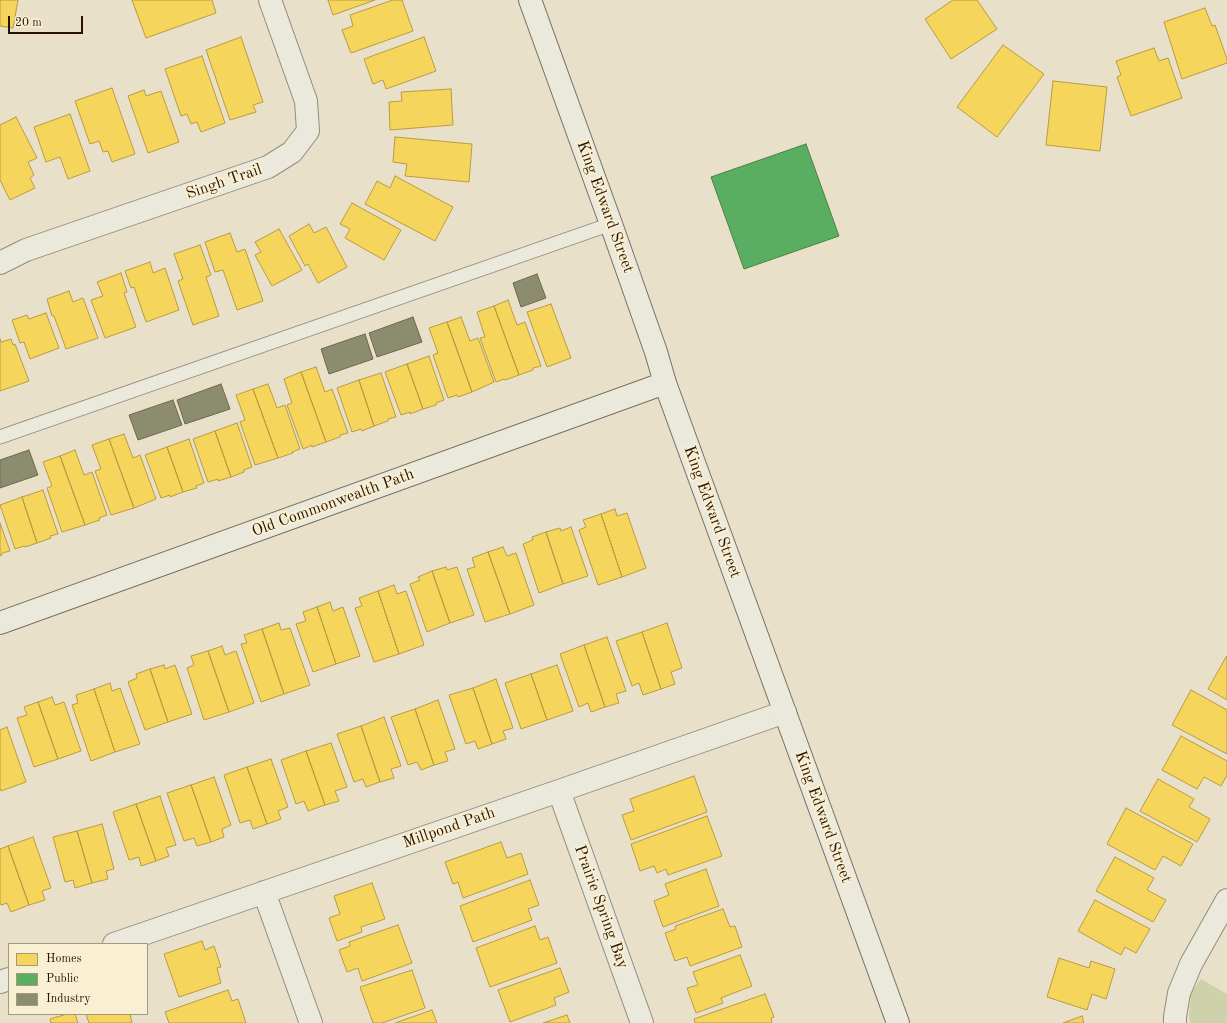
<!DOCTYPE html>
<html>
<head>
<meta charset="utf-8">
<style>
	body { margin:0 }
	#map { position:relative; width:1227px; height:1023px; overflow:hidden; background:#e8e0c8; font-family:"Old Standard TT",serif }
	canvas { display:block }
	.legend { position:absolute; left:8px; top:943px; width:140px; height:72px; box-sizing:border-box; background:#f9efd2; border:1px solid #a6977f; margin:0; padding:5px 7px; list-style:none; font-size:12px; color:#2a1303 }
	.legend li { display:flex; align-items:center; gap:8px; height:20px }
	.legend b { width:20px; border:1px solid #a6977f }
	.scale { position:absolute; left:8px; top:16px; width:75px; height:18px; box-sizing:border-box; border:2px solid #2a1303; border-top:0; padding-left:5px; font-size:12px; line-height:14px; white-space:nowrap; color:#2a1303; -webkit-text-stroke:3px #f9efd2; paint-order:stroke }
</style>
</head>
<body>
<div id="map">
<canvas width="1227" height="1023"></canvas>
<ul class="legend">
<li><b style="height:11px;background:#f6d55c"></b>Homes</li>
<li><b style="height:11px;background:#5aae61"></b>Public</li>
<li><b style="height:11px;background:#8c8c6e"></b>Industry</li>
</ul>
<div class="scale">20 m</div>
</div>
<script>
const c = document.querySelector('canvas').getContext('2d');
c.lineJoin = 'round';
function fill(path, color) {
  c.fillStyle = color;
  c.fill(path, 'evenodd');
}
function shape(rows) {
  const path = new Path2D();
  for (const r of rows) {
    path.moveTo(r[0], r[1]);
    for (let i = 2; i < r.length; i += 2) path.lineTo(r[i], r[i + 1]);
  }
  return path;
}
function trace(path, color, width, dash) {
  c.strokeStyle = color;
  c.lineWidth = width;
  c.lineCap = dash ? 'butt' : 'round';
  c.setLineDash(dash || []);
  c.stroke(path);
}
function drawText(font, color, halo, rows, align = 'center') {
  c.font = font + ' "Old Standard TT",serif';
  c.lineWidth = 4;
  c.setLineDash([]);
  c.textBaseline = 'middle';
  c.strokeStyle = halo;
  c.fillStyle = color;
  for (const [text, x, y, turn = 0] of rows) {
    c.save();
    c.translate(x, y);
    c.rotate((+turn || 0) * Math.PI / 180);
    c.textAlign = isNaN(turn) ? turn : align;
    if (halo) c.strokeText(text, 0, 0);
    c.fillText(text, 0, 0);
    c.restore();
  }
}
const green = shape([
	[1201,979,1227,994,1227,1023,1190,1023,1189,1017,1191,993]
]);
const homes = shape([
	[0,0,18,0,13,28,0,26,0,0],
	[132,0,212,0,216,13,146,38,132,0],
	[328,0,375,0,333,15,328,0],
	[393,0,402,0,413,31,351,53,342,30,353,26,350,15,393,0],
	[953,0,977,0,997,29,951,59,925,19,953,0],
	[1205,8,1212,26,1215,25,1227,59,1227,63,1182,79,1164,22,1205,8],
	[241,37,263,102,253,105,256,112,230,120,206,50,241,37],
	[424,37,436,71,386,89,383,80,373,84,364,59,424,37],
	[1003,45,1044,74,997,137,957,107,1003,45],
	[1154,48,1159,61,1168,58,1182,98,1131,116,1117,77,1121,75,1116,61,1154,48],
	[202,56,225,123,201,132,197,122,191,124,187,114,181,116,165,69,202,56],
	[1053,81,1107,87,1100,151,1046,145,1053,81],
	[112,88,135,154,112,162,108,151,103,152,99,141,90,144,75,101,112,88],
	[451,89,453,125,390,130,389,102,402,101,401,92,451,89],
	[144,90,146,96,161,91,179,142,148,153,128,96,144,90],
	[70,114,90,171,68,179,60,157,46,162,34,127,70,114],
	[16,117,37,158,28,162,34,175,30,178,35,188,10,200,0,180,0,125,16,117],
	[395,137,472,144,469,182,405,176,407,164,393,162,395,137],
	[395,176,453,207,435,241,365,204,377,181,390,188,395,176],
	[352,203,401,230,384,260,345,238,350,229,340,224,352,203],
	[309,224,314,233,326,227,347,267,318,283,308,264,305,266,289,236,309,224],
	[279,229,302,270,272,286,255,255,261,252,255,242,279,229],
	[230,233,237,252,245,249,263,301,237,310,223,270,215,272,205,242,230,233],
	[200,245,211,275,206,277,219,316,193,325,178,281,183,279,174,254,200,245],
	[150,262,153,273,165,268,179,310,146,322,134,287,131,288,125,271,150,262],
	[121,273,127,292,124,293,136,327,105,338,91,300,103,296,97,282,121,273],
	[69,291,73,302,83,298,98,338,66,349,54,316,52,316,47,299,69,291],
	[508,300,517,325,525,322,541,366,533,368,533,370,519,375,494,306,508,300],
	[551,304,571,358,547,367,527,312,551,304],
	[494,306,519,375,505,380,504,379,496,382,480,338,485,337,477,312,494,306],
	[46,313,59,348,30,359,24,342,20,343,12,320,27,315,29,319,46,313],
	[461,317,470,341,478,338,494,382,472,392,447,322,461,317],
	[447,322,472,392,458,397,457,395,448,398,433,355,438,353,429,328,447,322],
	[0,339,1,342,11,339,13,345,15,344,29,381,0,391,0,339],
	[429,356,444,400,436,403,436,405,423,409,407,364,429,356],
	[407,364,423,409,410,414,410,412,401,415,385,372,407,364],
	[316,367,325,392,332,389,348,433,340,435,340,437,326,442,301,372,316,367],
	[301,372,326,442,312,447,312,445,303,449,287,405,292,403,284,379,301,372],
	[381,373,396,417,388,419,388,421,374,426,359,380,381,373],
	[359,380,374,426,362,431,361,429,352,432,337,388,359,380],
	[268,384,277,408,285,405,300,449,292,452,293,453,278,458,253,389,268,384],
	[253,389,278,458,255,465,240,422,245,420,236,395,253,389],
	[237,423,252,467,244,470,244,472,231,477,215,431,237,423],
	[215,431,231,477,218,481,218,479,208,482,193,439,215,431],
	[124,434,133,458,140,455,156,499,134,508,109,439,124,434],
	[109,439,134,508,111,515,95,471,101,469,92,445,109,439],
	[189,439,204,483,196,486,197,488,183,492,167,447,189,439],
	[167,447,183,492,170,497,170,495,161,498,145,455,167,447],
	[75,450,84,475,92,472,107,515,99,518,100,520,85,525,60,456,75,450],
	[60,456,85,525,62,532,47,488,52,486,43,462,60,456],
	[43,490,58,534,50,536,51,538,37,543,22,497,43,490],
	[22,497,37,543,25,547,24,546,15,549,0,505,22,497],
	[615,509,617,516,627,513,646,568,622,577,601,514,615,509],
	[601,514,622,577,598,585,579,530,586,527,583,520,601,514],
	[0,523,10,551,2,553,2,555,0,556,0,523],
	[571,527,588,576,563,584,546,532,560,528,561,531,571,527],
	[546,532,563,584,539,593,523,544,533,540,532,537,546,532],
	[503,547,507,556,516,553,534,605,510,614,488,552,503,547],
	[488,552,510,614,485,622,467,569,475,567,472,558,488,552],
	[446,567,447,570,457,567,474,615,450,623,432,571,446,567],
	[432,571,450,623,427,632,410,584,420,580,418,577,432,571],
	[394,585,397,594,406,591,424,645,399,654,378,591,394,585],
	[378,591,399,654,374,662,355,608,362,606,359,598,378,591],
	[330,602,333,611,343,607,360,656,336,664,317,607,330,602],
	[317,607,336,664,313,672,296,624,306,621,303,612,317,607],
	[279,623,281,630,290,628,310,685,284,694,262,629,279,623],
	[667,623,682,668,671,672,675,684,661,689,642,632,667,623],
	[262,629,284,694,261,702,241,644,247,643,244,635,262,629],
	[642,632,661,689,643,695,639,683,632,686,616,641,642,632],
	[607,637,626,691,616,694,619,703,605,707,584,645,607,637],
	[584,645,605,707,591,712,588,703,579,707,560,654,584,645],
	[222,646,225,655,236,651,254,703,229,712,208,651,222,646],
	[208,651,229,712,204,720,187,668,194,665,191,656,208,651],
	[1226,657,1227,657,1227,700,1208,689,1226,657],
	[164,665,165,669,175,665,192,714,168,722,150,669,164,665],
	[557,665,573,711,547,720,531,674,557,665],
	[150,669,168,722,145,730,128,682,137,678,136,674,150,669],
	[531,674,547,720,521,729,505,683,531,674],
	[496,679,513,728,503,731,506,739,492,744,473,688,496,679],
	[110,683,112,691,120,688,140,744,115,752,94,689,110,683],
	[473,688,492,744,478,749,475,741,466,744,449,695,473,688],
	[94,689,115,752,91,761,72,705,78,703,76,695,94,689],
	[1191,690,1227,710,1227,754,1172,725,1191,690],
	[52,697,55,705,64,702,81,751,58,759,38,702,52,697],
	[438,700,455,749,445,752,448,761,434,765,415,709,438,700],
	[38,702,58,759,34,767,17,718,27,715,24,707,38,702],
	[415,709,434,765,421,770,417,762,408,765,391,717,415,709],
	[384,717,401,766,391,769,394,778,380,782,361,726,384,717],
	[361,726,380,782,366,787,363,779,354,782,337,734,361,726],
	[7,727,26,782,1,791,0,788,0,730,7,727],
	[1181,736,1227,761,1227,775,1221,786,1204,777,1197,789,1162,770,1181,736],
	[331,743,347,787,335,791,339,801,325,805,306,751,331,743],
	[306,751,325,805,308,811,304,801,296,804,281,760,306,751],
	[271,759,288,807,278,811,281,819,267,824,247,767,271,759],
	[247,767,267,824,253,829,250,820,240,823,224,775,247,767],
	[694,776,707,812,631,840,622,815,634,811,630,799,694,776],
	[214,777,231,825,222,829,224,837,211,842,191,785,214,777],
	[1158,779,1194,799,1189,807,1210,819,1197,842,1140,811,1158,779],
	[191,785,211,842,197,846,194,838,184,841,167,793,191,785],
	[160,796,176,845,166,848,169,856,156,861,136,804,160,796],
	[136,804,156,861,141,866,139,857,129,860,113,812,136,804],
	[1126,808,1193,844,1181,866,1163,856,1155,870,1107,844,1126,808],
	[707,816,722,856,668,875,666,869,657,873,654,866,640,871,631,844,707,816],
	[102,824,114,869,106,871,108,879,92,883,77,831,102,824],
	[77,831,92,883,75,888,73,880,65,882,53,837,77,831],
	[33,837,51,888,42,891,45,900,29,905,8,846,33,837],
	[501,842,507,858,521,853,528,874,463,898,458,882,453,884,445,862,501,842],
	[8,846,29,905,11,912,7,903,1,905,0,903,0,849,8,846],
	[1115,857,1154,878,1147,890,1166,900,1153,922,1096,891,1115,857],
	[706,869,719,906,663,927,654,901,669,895,665,884,706,869],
	[530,880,539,905,528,909,532,920,473,942,460,906,530,880],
	[372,883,385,919,361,927,362,932,337,941,329,918,340,914,334,896,372,883],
	[1095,900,1150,929,1136,953,1125,947,1121,955,1078,931,1095,900],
	[723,909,730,927,735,926,742,947,690,966,687,957,675,961,665,933,676,929,675,926,723,909],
	[398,925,412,963,362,981,358,968,347,972,339,950,350,946,349,942,398,925],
	[535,926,540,940,548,937,557,963,490,987,476,948,535,926],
	[202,941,205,950,214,946,221,967,217,968,221,983,179,997,164,954,202,941],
	[740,955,752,986,721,998,723,1003,696,1013,687,988,698,985,693,972,740,955],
	[1059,958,1089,968,1091,961,1115,969,1106,999,1092,994,1087,1010,1047,997,1059,958],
	[560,968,569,992,554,998,556,1005,510,1022,498,990,560,968],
	[412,970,425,1008,382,1023,373,1023,360,987,412,970],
	[228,990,232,1001,238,999,246,1023,169,1023,165,1012,228,990],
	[765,994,774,1017,771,1018,772,1023,695,1023,694,1019,765,994],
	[432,1010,437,1023,395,1023,432,1010],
	[67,1014,75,1014,78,1023,51,1023,50,1019,67,1014],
	[86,1014,130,1014,132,1023,89,1023,86,1014],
	[567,1015,570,1023,543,1023,567,1015],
	[1082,1016,1084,1023,1063,1023,1082,1016]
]);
const public = shape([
	[806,144,839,236,744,269,711,177,806,144]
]);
const industry = shape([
	[537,274,546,298,521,307,513,283,537,274],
	[413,317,422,342,377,357,369,333,413,317],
	[365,334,373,359,329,374,321,349,365,334],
	[221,384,230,409,185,424,177,400,221,384],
	[173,400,182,425,138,440,129,415,173,400],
	[29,450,38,475,0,488,0,460,29,450]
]);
const lane = shape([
	[0,437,611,224]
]);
const street = shape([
	[0,263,26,250,268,167,292,152,308,131,306,101,270,0],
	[559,791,642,1023],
	[264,892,311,1023],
	[114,944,559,791,785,712],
	[0,982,9,979],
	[1175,1023,1175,1017,1179,993,1191,964,1227,900]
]);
const secondary = shape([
	[530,0,611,224,656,352,665,383,898,1023],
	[0,623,665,383]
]);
const streetNames = [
	["Singh Trail",224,182,-19],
	["King Edward Street",605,207,70],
	["Old Commonwealth Path",333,503,-20],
	["King Edward Street",712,512,70],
	["King Edward Street",823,817,70],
	["Millpond Path",449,828,-19],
	["Prairie Spring Bay",601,907,70]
];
fill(green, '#ced2ab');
fill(homes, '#f6d55c');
trace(homes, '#b99b41', 1);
fill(public, '#5aae61');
trace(public, '#4c8045', 1);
fill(industry, '#8c8c6e');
trace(industry, '#6f684e', 1);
trace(lane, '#948c7d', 15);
trace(street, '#948c7d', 24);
trace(secondary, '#787063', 24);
trace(lane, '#ebe8dc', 13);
trace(street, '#ebe8dc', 22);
trace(secondary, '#ebe8dc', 22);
drawText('16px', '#2a1303', '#f9efd2', streetNames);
</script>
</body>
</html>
